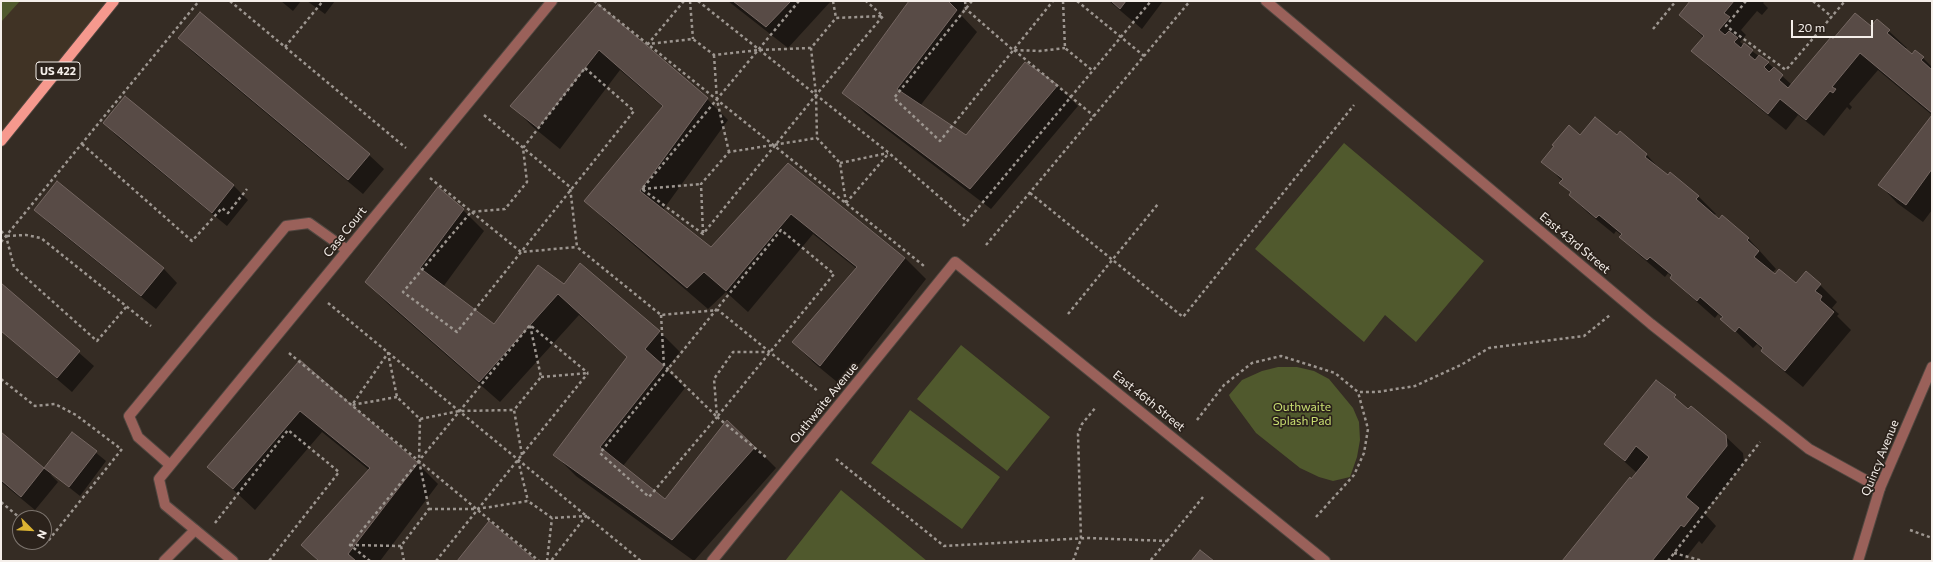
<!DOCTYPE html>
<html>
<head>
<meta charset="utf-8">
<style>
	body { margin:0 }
	#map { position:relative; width:1933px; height:562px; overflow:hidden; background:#352c24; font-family:Commissioner,sans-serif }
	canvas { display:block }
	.frame { position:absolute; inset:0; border:2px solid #f5efea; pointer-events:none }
	.north { position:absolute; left:12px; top:510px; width:40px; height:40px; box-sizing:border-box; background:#2b221b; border:1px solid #7c746e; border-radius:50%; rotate:114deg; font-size:11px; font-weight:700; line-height:16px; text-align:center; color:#f5efea }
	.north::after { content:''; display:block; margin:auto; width:14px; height:18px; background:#dbb333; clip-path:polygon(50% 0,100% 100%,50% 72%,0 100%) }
	.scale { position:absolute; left:1791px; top:20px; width:82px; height:18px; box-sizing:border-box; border:2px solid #f5efea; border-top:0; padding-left:5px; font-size:12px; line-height:14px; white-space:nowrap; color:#f5efea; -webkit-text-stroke:3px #2b221b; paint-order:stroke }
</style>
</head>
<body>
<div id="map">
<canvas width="1933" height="562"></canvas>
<div class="frame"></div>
<div class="north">N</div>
<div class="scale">20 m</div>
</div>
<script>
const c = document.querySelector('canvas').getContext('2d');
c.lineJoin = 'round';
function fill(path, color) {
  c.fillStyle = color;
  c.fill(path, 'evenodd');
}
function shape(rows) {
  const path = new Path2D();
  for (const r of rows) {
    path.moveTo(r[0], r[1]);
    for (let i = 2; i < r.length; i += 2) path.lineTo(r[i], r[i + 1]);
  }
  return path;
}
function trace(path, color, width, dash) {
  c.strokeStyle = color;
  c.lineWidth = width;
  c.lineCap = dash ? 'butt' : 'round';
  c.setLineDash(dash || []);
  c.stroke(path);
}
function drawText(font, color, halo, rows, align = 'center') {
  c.font = font + ' Commissioner,sans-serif';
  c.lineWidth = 3.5;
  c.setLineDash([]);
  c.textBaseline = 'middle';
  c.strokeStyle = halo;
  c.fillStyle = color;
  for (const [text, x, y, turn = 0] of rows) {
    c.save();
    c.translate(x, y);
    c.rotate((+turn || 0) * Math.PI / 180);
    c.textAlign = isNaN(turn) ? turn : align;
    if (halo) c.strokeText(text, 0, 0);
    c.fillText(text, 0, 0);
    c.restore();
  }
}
const commercial = shape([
	[1,1,114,1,1,141]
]);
const green = shape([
	[1,1,20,1,1,22],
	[1344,143,1484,261,1416,342,1385,315,1364,342,1255,249],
	[961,345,1050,417,1007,471,917,399],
	[1278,367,1297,367,1314,371,1329,379,1353,408,1359,422,1360,440,1357,457,1350,477,1333,481,1319,477,1300,468,1256,433,1231,399,1229,395,1242,380,1262,371],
	[910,410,1000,477,962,529,871,463],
	[841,490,927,561,785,561]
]);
const shadow = shape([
	[281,1,301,1,293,11],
	[307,1,335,1,325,14],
	[728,1,831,1,788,48],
	[909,1,967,1,960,14,977,32,920,106,966,137,1057,85,1078,106,991,209,865,113,844,92],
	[1109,1,1163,1,1142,29],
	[1691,1,1765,1,1763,3,1768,8,1762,15,1757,11,1741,30,1746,35,1740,42,1768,63,1792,85,1833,41,1872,27,1877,20,1907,48,1905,49,1912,55,1923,58,1932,67,1932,115,1878,70,1849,104,1852,107,1850,110,1847,107,1824,136,1798,115,1786,130,1710,68,1693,51,1704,38,1680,15],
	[598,5,707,99,728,120,663,210,711,248,788,164,905,258,926,279,842,386,814,363,793,342,857,269,813,234,748,312,726,292,708,309,607,222,586,201,663,107,620,70,560,149,533,127,512,106],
	[200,13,369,155,384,169,363,194,193,52,179,38],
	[125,97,234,186,248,200,227,226,118,137,104,123],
	[1932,116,1932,210,1923,222,1897,203,1880,185],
	[1617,137,1647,155,1663,173,1698,196,1716,214,1714,215,1719,220,1748,238,1776,269,1772,273,1797,285,1820,285,1837,302,1832,308,1839,314,1837,316,1851,330,1803,387,1780,368,1757,344,1753,348,1718,314,1715,318,1689,295,1668,273,1665,277,1638,254,1620,237,1621,235,1616,231,1614,234,1587,212,1570,195,1571,193,1561,183,1562,181,1543,161],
	[35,210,163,268,177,283,156,309,50,224],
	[463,210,484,231,443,287,494,325,564,285,659,331,680,352,666,369,685,388,623,466,666,501,755,447,776,468,694,561,576,476,555,455,628,358,579,315,500,402,387,303,366,282],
	[1,284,94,366,72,392,1,331],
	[300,361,417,463,438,484,380,561,318,561,302,545,369,470,322,432,255,510,209,467],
	[1656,381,1689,410,1725,436,1743,453,1744,463,1704,513,1716,526,1702,544,1699,541,1683,561,1563,561,1637,473,1605,444],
	[72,433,106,461,80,496,52,474,51,475,58,482,35,510,1,482,1,434,44,469]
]);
const building = shape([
	[733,1,791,1,766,27,733,1],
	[909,1,948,1,957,10,897,89,966,135,1025,62,1058,85,970,189,842,93,909,1],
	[1111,1,1126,1,1120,9,1111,1],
	[1690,1,1734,1,1724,13,1730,17,1719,30,1725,35,1729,31,1738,38,1734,42,1741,48,1744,43,1753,50,1749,55,1755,60,1759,55,1769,62,1764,67,1769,72,1774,67,1783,75,1779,80,1788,88,1831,37,1833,39,1855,13,1871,26,1877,19,1890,30,1887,33,1912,54,1915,50,1924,57,1921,60,1932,70,1932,113,1860,53,1832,87,1836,89,1833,93,1830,91,1806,120,1780,99,1768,114,1691,51,1704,36,1679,15,1690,1],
	[598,4,708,98,640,191,711,247,788,163,905,258,820,366,792,342,857,267,791,214,726,291,704,272,687,288,584,201,663,106,599,50,538,128,510,106,598,4],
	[200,12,370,154,348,180,178,38,200,12],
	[125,96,234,185,212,213,103,123,125,96],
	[1932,115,1932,169,1906,205,1878,185,1932,115],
	[1595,117,1617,135,1620,131,1647,154,1645,157,1668,175,1670,172,1699,196,1696,199,1719,219,1722,215,1749,238,1747,240,1759,251,1754,257,1775,274,1779,269,1796,283,1806,271,1821,284,1815,291,1822,296,1820,300,1834,312,1785,371,1761,351,1763,348,1739,327,1735,332,1720,319,1723,317,1700,297,1697,301,1670,278,1672,275,1650,257,1647,260,1619,237,1622,234,1599,215,1596,218,1569,195,1571,192,1559,183,1563,179,1541,162,1554,146,1552,145,1569,125,1580,135,1595,117],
	[57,181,164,268,141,296,34,210,57,181],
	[438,187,464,209,420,268,494,324,538,265,564,284,580,263,660,331,645,349,664,366,600,447,665,499,727,420,755,447,672,540,553,455,627,357,558,294,479,382,365,282,438,187],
	[1,283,80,351,57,378,1,331,1,283],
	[300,360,418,463,348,554,356,561,319,561,301,545,370,468,300,411,233,489,207,467,300,360],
	[1656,380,1676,395,1674,397,1688,409,1691,406,1726,435,1727,446,1686,497,1699,508,1684,527,1681,525,1652,561,1562,561,1630,477,1631,479,1649,457,1636,446,1625,461,1604,444,1656,380],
	[1,432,44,468,21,497,1,480,1,432],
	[72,432,97,451,69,487,44,468,72,432],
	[489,521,536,561,457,561,489,521],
	[1200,550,1214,561,1191,561,1200,550]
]);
const path = shape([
	[230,1,406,148],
	[594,1,924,266],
	[684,1,648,44,693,39,714,55,759,50,811,48],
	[690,1,693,39],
	[698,1,889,153,967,221],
	[799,1,642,189,703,234,816,95,883,16,866,1],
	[833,1,836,18],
	[965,1,966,9,1013,50,1040,51,1065,48],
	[972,1,894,98,940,141,1053,1],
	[1063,1,1065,48,1093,71],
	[1077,1,1144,56],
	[1746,1,1726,26,1786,70,1845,1],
	[1813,1,1832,17],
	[1653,29,1676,1],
	[285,47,323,1],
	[1014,50,1094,116],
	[714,55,717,100,729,152],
	[585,68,634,111,457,332,403,292,471,212,505,209,527,182,523,148,585,68],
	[484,115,570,187,577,247,661,315,718,310,819,392],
	[82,144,192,241,222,208,228,213,247,189],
	[840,163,888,153],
	[430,178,521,252,577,247],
	[642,189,701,184],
	[1030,193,1183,317,1354,105],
	[846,203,840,163,817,138,816,95,811,48,836,18,883,16],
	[846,203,889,153],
	[963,226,1151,1],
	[1,231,6,236,14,267,97,341,127,306],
	[703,233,701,184,729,152,817,138],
	[7,236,26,235,41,238,151,326],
	[1,242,199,1],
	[986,245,1190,1],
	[328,303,641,561],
	[1068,314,1158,204],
	[661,315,664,366,668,369,717,417,834,274,781,230,668,369,600,453,649,497,717,417,714,379,733,352,769,352],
	[289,353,539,561],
	[541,377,588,373],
	[1,379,35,406,55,404,76,415,121,449],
	[397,397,352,405,388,353,397,397,420,419,459,411,514,410],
	[717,417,767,458],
	[1197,420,1224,385,1252,363,1281,356,1335,373,1358,392,1377,392,1415,386,1461,365,1489,348,1584,336,1610,315],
	[522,455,514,410,541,377,530,325],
	[836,459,944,546,1087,538,1167,541,1150,561],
	[518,460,528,501],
	[1,502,20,518],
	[429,509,477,509,528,501,552,518,586,516,551,561],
	[1316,517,1354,475,1364,453,1368,429,1358,392],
	[215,523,288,430,339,472,269,561],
	[1910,530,1932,538],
	[44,538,48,541,122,449],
	[1167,541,1203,497],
	[350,545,401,546],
	[1674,553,1703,561],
	[370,561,350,545,530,325,588,373],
	[404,561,401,546,429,509,419,461,420,419],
	[436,561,588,373],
	[547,561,552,518],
	[1073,561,1081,539,1078,434,1082,424,1096,407],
	[1668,561,1760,442]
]);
const service = shape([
	[170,465,138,437,129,416,286,226,309,223,347,250],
	[164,561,195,530]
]);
const minor = shape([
	[1266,1,1651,324,1809,449,1880,488],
	[233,561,165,505,159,479,552,1],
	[712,561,955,262,1325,561]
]);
const tertiary = shape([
	[1858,561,1880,488,1932,367]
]);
const primary = shape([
	[1,141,114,1]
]);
const shields = [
	[58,71,44]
];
const shieldNames = [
	["US 422",58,71]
];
const streetNames = [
	["Case Court",345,232,-51],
	["East 43rd Street",1575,243,40],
	["East 46th Street",1149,401,39],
	["Outhwaite Avenue",824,403,-51],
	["Quincy Avenue",1880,458,-68]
];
const parkNames = [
	["Outhwaite",1302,407],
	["Splash Pad",1302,421]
];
fill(commercial, '#403325');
fill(green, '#50592d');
fill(shadow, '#0007');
fill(building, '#584b46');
trace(building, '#756762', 1);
trace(service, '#504740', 12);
trace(minor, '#504740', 12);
trace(tertiary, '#504740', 12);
trace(primary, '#504740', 12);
trace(path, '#9d9690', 2.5, [3, 3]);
trace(service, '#9a615a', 10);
trace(minor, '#9a615a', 10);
trace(tertiary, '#9a615a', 10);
trace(primary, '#f6998e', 10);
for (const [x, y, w] of shields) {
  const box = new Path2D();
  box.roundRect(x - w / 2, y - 9, w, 18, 3);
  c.fillStyle = '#2b221b';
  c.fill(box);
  trace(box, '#f5efea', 1);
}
drawText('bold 11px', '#f5efea', null, shieldNames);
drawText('12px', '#f5efea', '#2b221b', streetNames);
drawText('12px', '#cae072', '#2b221b', parkNames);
</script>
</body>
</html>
